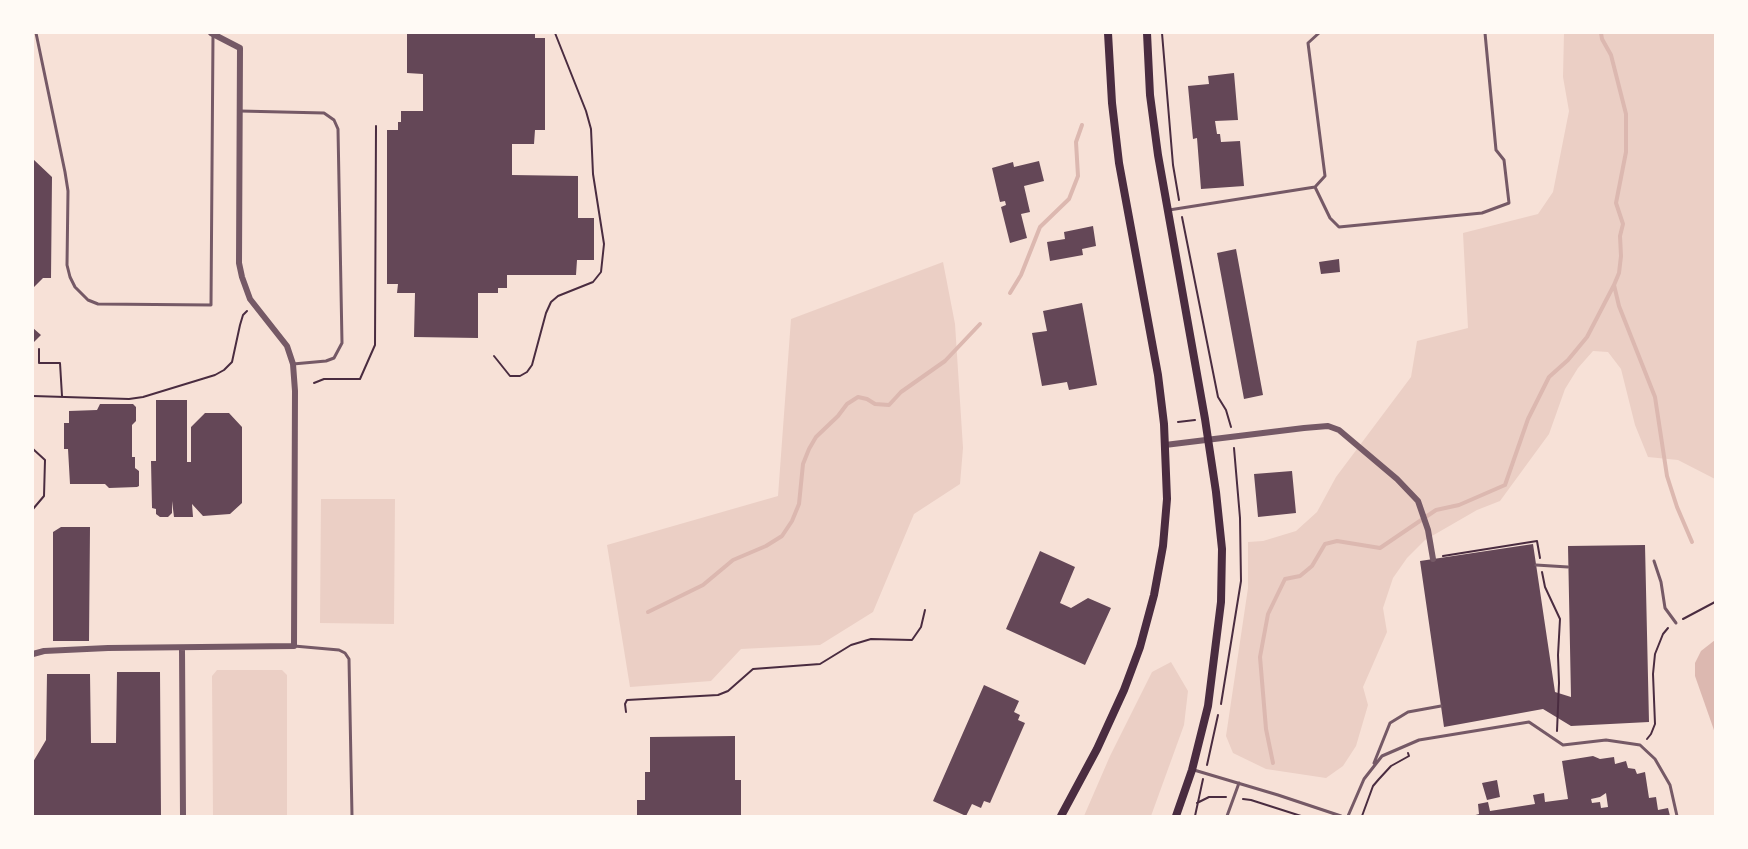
<!DOCTYPE html>
<html>
<head>
<meta charset="utf-8">
<style>
	body { margin:0 }
	#map { position:relative; width:1748px; height:849px; overflow:hidden; background:#f7e1d7; font-family:"Fira Sans",sans-serif }
	canvas { display:block }
	.frame { position:absolute; inset:0; border:34px solid #fffaf5; pointer-events:none }
</style>
</head>
<body>
<div id="map">
<canvas width="1748" height="849"></canvas>
<div class="frame"></div>
</div>
<script>
const c = document.querySelector('canvas').getContext('2d');
c.lineJoin = 'round';
function fill(path, color) {
  c.fillStyle = color;
  c.fill(path, 'evenodd');
}
function shape(rows) {
  const path = new Path2D();
  for (const r of rows) {
    path.moveTo(r[0], r[1]);
    for (let i = 2; i < r.length; i += 2) path.lineTo(r[i], r[i + 1]);
  }
  return path;
}
function trace(path, color, width, dash) {
  c.strokeStyle = color;
  c.lineWidth = width;
  c.lineCap = dash ? 'butt' : 'round';
  c.setLineDash(dash || []);
  c.stroke(path);
}
const green = shape([
	[1564,33,1715,33,1715,479,1678,460,1648,457,1635,425,1621,369,1608,352,1593,351,1578,368,1565,389,1549,434,1500,501,1477,510,1425,540,1407,558,1393,578,1383,608,1387,632,1363,687,1368,705,1356,746,1343,766,1326,778,1266,769,1233,753,1226,736,1248,588,1248,542,1263,541,1296,531,1317,512,1336,477,1411,377,1417,341,1468,328,1463,233,1538,214,1553,192,1569,111,1563,77],
	[943,262,955,324,963,448,960,484,914,514,873,612,820,645,741,649,711,681,630,687,607,545,778,496,791,319],
	[321,499,395,499,394,624,320,623],
	[1171,662,1188,691,1184,725,1151,816,1084,816,1110,756,1152,672],
	[217,670,282,670,287,675,287,816,213,816,212,676]
]);
const water = shape([
	[1715,640,1715,733,1695,676,1695,663,1701,651]
]);
const stream = shape([
	[1601,33,1602,39,1611,55,1626,114,1626,152,1616,203,1623,224,1620,236,1621,256,1619,273,1614,285,1619,306,1655,397,1667,476,1677,507,1692,542],
	[1010,293,1021,275,1040,227,1069,199,1078,176,1076,142,1082,125],
	[648,612,703,585,733,560,766,546,782,536,792,521,799,504,803,464,809,449,816,437,838,416,847,404,858,397,867,399,875,404,889,405,901,392,945,361,980,324],
	[1273,763,1266,729,1260,657,1268,614,1285,579,1300,576,1312,566,1325,544,1337,541,1380,548,1436,510,1459,505,1505,485,1528,419,1549,377,1568,360,1587,337,1614,285]
]);
const building = shape([
	[407,33,535,33,535,38,545,38,545,130,535,130,534,144,512,144,512,175,578,176,578,218,594,218,594,260,577,260,576,275,507,275,507,288,498,288,498,293,478,293,478,338,414,337,415,293,397,293,398,284,387,284,387,130,398,130,398,122,401,122,401,111,423,111,423,74,407,73],
	[1234,73,1238,120,1215,121,1217,134,1220,134,1221,142,1240,141,1244,186,1201,189,1197,138,1193,139,1188,86,1209,84,1208,76],
	[33,159,52,177,51,278,43,278,33,288],
	[1039,161,1044,181,1024,186,1030,212,1021,214,1027,238,1010,243,1001,207,1006,205,1005,201,1000,202,992,168,1013,162,1014,167],
	[1093,226,1096,246,1082,249,1083,255,1050,261,1047,242,1065,239,1064,232],
	[1236,249,1263,395,1244,399,1217,253],
	[1339,259,1340,272,1321,274,1319,262],
	[1082,303,1097,385,1069,390,1067,382,1042,386,1032,333,1047,331,1043,311],
	[33,328,41,335,33,343],
	[156,400,187,400,187,462,191,462,191,427,205,413,229,413,242,427,242,503,230,514,203,516,192,504,193,517,174,517,172,501,172,513,168,517,160,517,156,514,156,509,152,508,151,461,156,461],
	[100,404,133,404,136,407,136,421,132,425,132,457,135,457,135,468,139,471,139,486,137,487,109,488,105,484,70,484,68,449,64,449,64,423,69,423,69,411,97,410],
	[1292,471,1296,513,1258,517,1254,474],
	[61,527,90,527,89,641,53,641,53,532],
	[1533,544,1555,692,1571,697,1568,546,1645,545,1649,722,1571,726,1543,709,1444,727,1420,561],
	[1040,551,1075,567,1060,603,1071,608,1088,598,1111,608,1085,665,1006,629],
	[117,672,160,672,161,816,33,816,33,762,46,740,47,674,90,674,91,743,116,743],
	[984,685,1019,701,1014,712,1020,715,1018,720,1025,723,990,803,984,801,981,808,972,804,966,816,933,801],
	[735,736,735,780,741,780,741,816,637,816,637,800,645,800,645,772,650,772,650,737],
	[1593,756,1600,759,1614,757,1615,764,1626,761,1628,768,1635,769,1637,774,1645,772,1649,798,1656,797,1658,810,1668,808,1670,816,1472,816,1479,814,1478,804,1488,802,1490,811,1535,804,1533,795,1544,793,1545,802,1568,799,1562,761],
	[1606,793,1608,807,1601,808,1600,802,1592,803,1591,799,1600,797],
	[1497,780,1500,797,1487,800,1482,783]
]);
const path = shape([
	[1162,33,1173,165,1179,200],
	[1182,217,1218,397,1226,410,1231,427],
	[39,349,39,363,60,363,62,396],
	[494,356,510,376,520,376,527,372,532,365,546,313,551,302,558,296,593,282,601,272,604,244,593,174,591,129,586,111,555,33],
	[314,383,324,379,360,379,375,345,376,126],
	[33,396,129,399,143,397,215,375,224,370,232,362,240,325,243,315,247,311],
	[1178,422,1195,420],
	[33,449,45,460,44,496,33,509],
	[1443,556,1537,541,1540,558],
	[1542,572,1545,587,1560,619,1558,655,1559,683,1557,731],
	[1683,619,1715,602],
	[1221,704,1241,581,1240,518,1234,448],
	[626,712,625,704,627,700,718,695,728,691,753,669,820,664,851,645,871,639,912,640,921,627,925,610],
	[1647,739,1651,734,1655,724,1653,674,1655,654,1663,634,1668,628],
	[1207,765,1218,715],
	[1243,799,1251,800,1301,816],
	[1197,803,1209,797,1226,797],
	[1195,816,1203,779],
	[1362,816,1373,786,1379,779,1391,766,1409,756,1408,753]
]);
const service = shape([
	[36,33,65,172,68,191,67,265,70,277,75,287,88,300,98,304,211,305,213,35],
	[240,111,324,113,334,120,338,129,342,343,334,358,326,361,293,364],
	[1315,187,1330,218,1339,227,1482,213,1509,203,1504,160,1496,150,1485,33],
	[1169,210,1315,187,1325,176,1308,43,1319,33],
	[1654,561,1661,582,1665,608,1676,623],
	[1536,565,1568,567],
	[294,646,339,650,345,653,349,659,352,816],
	[1374,763,1390,723,1408,712,1441,706],
	[1194,770,1278,795,1341,816],
	[1227,816,1239,783],
	[1348,816,1364,779,1382,756,1419,740,1529,722,1563,745,1606,740,1640,745,1655,759,1670,785,1677,816]
]);
const minor = shape([
	[1165,445,1304,428,1328,426,1339,430,1397,479,1418,501,1428,530,1433,559],
	[182,648,183,816],
	[33,654,44,651,108,648,294,646,295,391,293,364,287,346,250,299,242,277,239,263,240,48,211,33]
]);
const secondary = shape([
	[1147,33,1150,95,1158,155,1205,419,1216,492,1222,549,1221,602,1208,706,1192,770,1176,816],
	[1061,816,1097,749,1124,690,1140,647,1154,595,1163,546,1167,499,1164,424,1158,375,1119,163,1112,103,1108,33]
]);
fill(green, '#ebcfc5');
fill(water, '#dcb8b0');
trace(stream, '#dcb8b0', 4);
fill(building, '#644757');
trace(path, '#4a2c40', 2);
trace(service, '#755966', 3);
trace(minor, '#755966', 6);
trace(secondary, '#4a2c40', 8);
</script>
</body>
</html>
